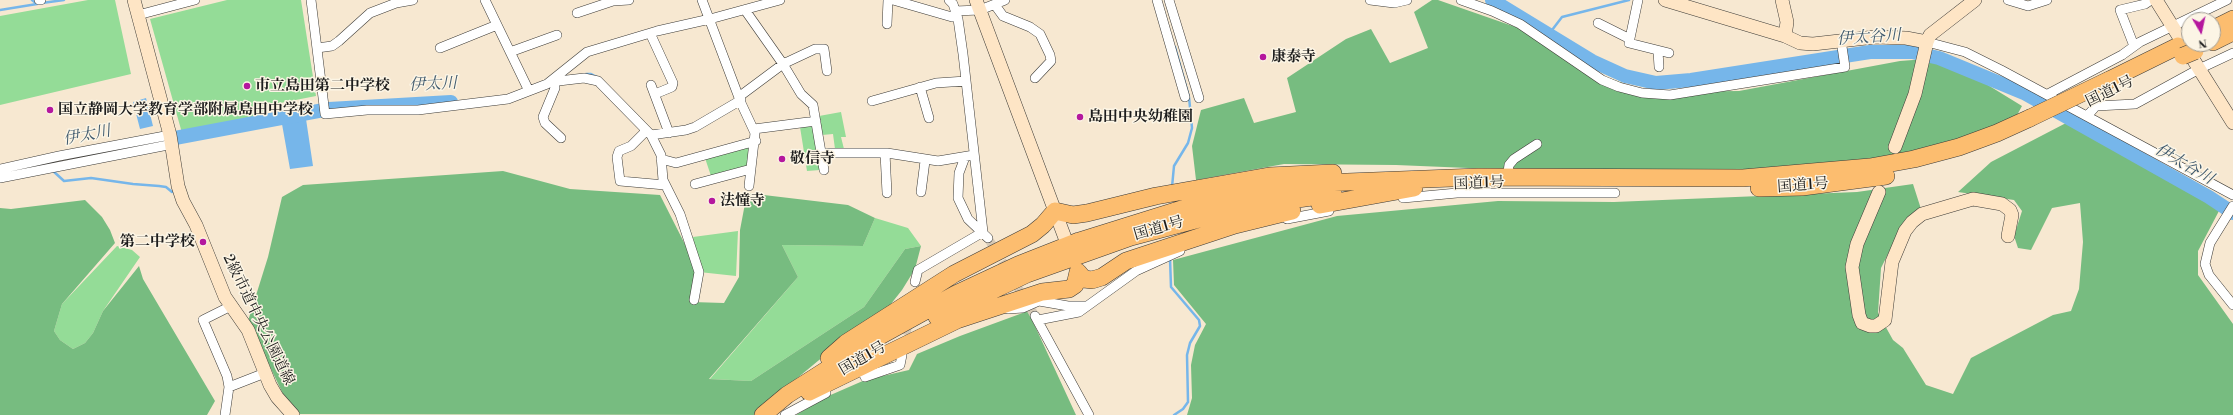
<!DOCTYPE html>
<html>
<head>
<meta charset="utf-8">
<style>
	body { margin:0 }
	#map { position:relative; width:2233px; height:415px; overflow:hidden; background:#f7e8d1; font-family:"Libre Bodoni",serif }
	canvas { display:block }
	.north { position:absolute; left:2181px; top:12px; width:40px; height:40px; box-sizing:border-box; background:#fcf5e5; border:1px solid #a29e95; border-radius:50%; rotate:171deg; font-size:11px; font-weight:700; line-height:16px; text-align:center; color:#1c1c1c }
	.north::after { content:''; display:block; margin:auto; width:14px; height:18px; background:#b5179e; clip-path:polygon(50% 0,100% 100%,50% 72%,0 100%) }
</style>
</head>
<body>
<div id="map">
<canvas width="2233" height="415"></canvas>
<div class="north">N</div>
</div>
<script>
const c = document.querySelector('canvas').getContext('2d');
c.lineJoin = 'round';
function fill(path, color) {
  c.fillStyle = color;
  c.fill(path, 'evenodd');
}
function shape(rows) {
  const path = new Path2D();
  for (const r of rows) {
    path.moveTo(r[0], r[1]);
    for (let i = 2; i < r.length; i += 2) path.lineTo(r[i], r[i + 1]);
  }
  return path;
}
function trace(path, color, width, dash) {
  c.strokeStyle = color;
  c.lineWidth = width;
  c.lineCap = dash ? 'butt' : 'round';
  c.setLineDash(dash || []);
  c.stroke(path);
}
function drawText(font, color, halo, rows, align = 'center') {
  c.font = font + ' "Libre Bodoni","Noto Serif JP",serif';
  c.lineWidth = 3;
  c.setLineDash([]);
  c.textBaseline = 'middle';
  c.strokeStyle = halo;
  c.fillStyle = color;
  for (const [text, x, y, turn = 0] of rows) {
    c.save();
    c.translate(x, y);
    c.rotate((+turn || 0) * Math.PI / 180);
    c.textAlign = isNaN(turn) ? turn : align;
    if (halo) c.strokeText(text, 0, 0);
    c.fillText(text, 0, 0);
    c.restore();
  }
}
const green = shape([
	[88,0,115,0,131,74,0,105,0,16],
	[227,0,301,0,316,96,265,106,267,115,182,133,150,19],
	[841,112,846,137,841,137,844,149,835,149,833,134,822,135,819,116],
	[815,125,820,170,807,171,800,127],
	[751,146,748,167,711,176,705,158],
	[875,218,908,228,921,246,905,249,864,307,751,381,710,379,798,277,782,245,863,246],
	[738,231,736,276,699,272,693,237],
	[117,246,132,250,140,257,103,311,93,333,85,343,73,349,60,340,54,331,62,304]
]);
const forest = shape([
	[1432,0,1438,0,1527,31,1587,70,1647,92,1739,91,1900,61,1939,58,1978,79,2022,106,2016,117,1957,139,1905,154,1845,163,1764,169,1541,171,1396,165,1284,164,1196,180,1192,146,1201,110,1244,98,1254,123,1296,112,1287,78,1346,39,1371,29,1390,63,1428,48,1414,12],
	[2066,123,2220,209,2198,251,2198,275,2233,324,2233,415,1187,415,1192,398,1191,365,1195,345,1206,324,1174,285,1173,260,1337,216,1498,201,1614,202,1857,192,1913,184,1921,209,1903,224,1881,268,1878,313,1893,340,1903,348,1926,385,1953,394,1971,358,2053,315,2071,311,2079,289,2083,242,2080,203,2052,208,2031,250,2018,248,2014,236,2022,211,2014,200,1958,192,1991,162],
	[503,171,570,189,660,195,699,272,692,302,724,303,739,277,740,230,747,193,848,205,875,218,863,246,782,245,798,277,709,379,751,381,864,307,905,249,921,246,915,269,902,290,883,314,836,346,772,399,759,415,300,414,283,394,248,321,268,257,282,197,303,185],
	[85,200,102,217,110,230,115,243,62,304,54,331,60,340,73,349,85,343,93,333,103,311,139,266,143,279,215,401,207,415,0,415,0,208,11,209],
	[1028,311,1076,415,796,415,826,397,865,380,909,370,917,354,960,336]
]);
const water = shape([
	[146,98,153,126,140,129,133,102],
	[306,119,313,166,290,169,282,124]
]);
const stream = shape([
	[32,0,37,4],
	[42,3,64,0],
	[0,10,37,4],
	[1549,34,1562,17,1629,0],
	[586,74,591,74,601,79],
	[52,170,64,181,91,178,133,184,159,186,166,187,172,192],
	[1172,187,1174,166,1188,143,1192,128,1189,97,1175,47],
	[1170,258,1171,287,1199,320,1200,326,1190,343,1187,355,1188,402,1183,409,1174,415]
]);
const river = shape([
	[1492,0,1592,61,1625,76,1656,83,1691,80,1870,52,1912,52,1939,58,2024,93,2209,197,2233,213],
	[159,141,329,109,451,102]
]);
const streetTunnel = shape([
	[988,238,1035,316],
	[903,348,909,319]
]);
const street = shape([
	[39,0,41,0],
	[311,0,325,114,367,110,418,110,508,99,547,84,587,52,657,31,710,19,780,0],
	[485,0,529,91],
	[702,0,741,103,755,133,749,186],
	[893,0,952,17,957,17],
	[1157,0,1185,97],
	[1169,0,1199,98],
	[1370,0,1394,3,1407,0],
	[1461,0,1492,11,1520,24,1602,80,1619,87,1642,93,1670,95,1845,67,1841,40],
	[1638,0,1629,43,1669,53],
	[2008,0,2028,6,2047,0],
	[995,5,1003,16,1030,27,1040,34,1050,55,1051,61,1035,78],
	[745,10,783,64,801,94,813,105,824,170],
	[955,11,980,10,1005,0],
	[577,13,613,1,629,0],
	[138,15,195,0],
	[1598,23,1630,39],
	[887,24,888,0],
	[650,33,673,83,672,87,655,94],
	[1927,42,1965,52,2001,70,2233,195],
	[2134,46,2120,10,2145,4,2151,0],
	[317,48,332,46,339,41,370,13,396,3,413,0],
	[440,48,497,25],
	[1658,51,1659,67],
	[510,52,557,35],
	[554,81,555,88,543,117,545,123,561,138],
	[550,82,584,78,598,81,651,135,686,130,695,127,741,100],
	[651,85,669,133],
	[920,87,929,118],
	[2048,94,2122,55,2140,42,2227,0],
	[740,96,783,64,815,49,824,49,827,71],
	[872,101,936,83,966,81],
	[2088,115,2096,106,2135,104,2199,69,2233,53],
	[754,129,816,121],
	[646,131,631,146,619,151,617,157,620,181,665,185],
	[651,135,661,155,663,180,680,214,699,272,694,300],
	[820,153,887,153,938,161,974,155],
	[885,153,887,193],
	[965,157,959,173,958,198,968,219,988,238],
	[661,159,676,163,756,141],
	[0,169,59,156,170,135],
	[1508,172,1509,165,1514,159,1537,144],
	[0,178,173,144],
	[695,184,751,169],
	[921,192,925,161],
	[1403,198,1457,193,1615,193],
	[2233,206,2210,243,2205,264,2209,275,2233,305],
	[1287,219,1329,211],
	[915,282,918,270,983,232,963,54,958,19,953,4,949,0],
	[1008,309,1023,308,1039,301,1068,306,1087,306],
	[1035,316,1089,415],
	[1038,320,1079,312,1136,271,1180,251],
	[863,372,865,377,900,365,902,355],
	[229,387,265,373],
	[225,415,229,387,227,376,203,320,231,306],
	[785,415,826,393]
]);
const secondary = shape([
	[134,0,170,135,178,186,183,201,196,225,225,297,248,330,270,385,277,397,293,415],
	[976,0,1065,238],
	[1665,0,1785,36,1800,43,1813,44,1875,37,1906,38,1927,42,1930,35,1975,0],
	[1782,0,1787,22,1785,36],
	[2156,0,2233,123],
	[1895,147,1915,94,1927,42],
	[1879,192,1857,244,1852,267,1859,315,1862,323,1870,326,1876,326,1885,320,1892,262,1905,231,1912,222,1922,214,1973,199,2002,204,2010,210,2012,215,2008,236]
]);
const highway = shape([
	[2213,29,2233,19],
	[2213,42,2233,32],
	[2109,80,2178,46],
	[1759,188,1802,187,1886,176],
	[1320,205,1414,188],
	[1078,272,1084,279,1092,280,1102,277,1126,261,1235,225,1292,211],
	[937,317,1027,274,1131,237,1218,214,1262,204,1333,194],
	[829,358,846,343,954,274,1032,234,1043,225,1055,211,1073,215,1087,213,1156,196,1269,176,1333,173],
	[809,392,957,320,1042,292,1069,289,1075,285,1078,272],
	[763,415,787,395,878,337,956,294,1018,265,1079,241,1191,206,1259,191,1321,183,1478,177,1743,178,1870,167,1914,159,1959,147,1997,133,2030,118]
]);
const highwayBridge = shape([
	[2183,56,2195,51],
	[2030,118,2109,80]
]);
const markers = [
	[1263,57,4,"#b5179e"],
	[247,86,4,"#b5179e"],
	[50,110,4,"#b5179e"],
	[1080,117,4,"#b5179e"],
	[782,159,4,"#b5179e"],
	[712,201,4,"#b5179e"],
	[203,242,4,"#b5179e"]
];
const poiNames = [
	["康泰寺",1271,57],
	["市立島田第二中学校",255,86],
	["国立静岡大学教育学部附属島田中学校",58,110],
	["島田中央幼稚園",1088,117],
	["敬信寺",790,159],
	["法憧寺",720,201],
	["第二中学校",195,242,"right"]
];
const streetNames = [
	["国道1号",2110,92,-26],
	["国道1号",1479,184,-2],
	["国道1号",1803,186,-4],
	["国道1号",1159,229,-16],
	["2級市道中央公園道線",258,320,64],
	["国道1号",863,359,-30]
];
const waterNames = [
	["伊太谷川",1869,38,-4],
	["伊太川",433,85,-3],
	["伊太川",87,136,-11],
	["伊太谷川",2184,165,30]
];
fill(green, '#94dc97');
fill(forest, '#77bc80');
fill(water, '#76b6ea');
trace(stream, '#76b6ea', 2.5);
trace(river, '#76b6ea', 14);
trace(streetTunnel, '#d6c9b6', 9, [9, 4.5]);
trace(street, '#3d3b37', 10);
trace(secondary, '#3d3b37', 14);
trace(highway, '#3d3b37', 18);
trace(street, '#fff', 9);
trace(secondary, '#fee5c5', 13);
trace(highway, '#fcbd6f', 17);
trace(highwayBridge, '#3d3b37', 18, []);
trace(highwayBridge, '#fcbd6f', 17);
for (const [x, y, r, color] of markers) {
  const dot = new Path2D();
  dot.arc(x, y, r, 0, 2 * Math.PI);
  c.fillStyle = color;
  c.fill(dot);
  trace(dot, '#fcf5e5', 1.5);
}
drawText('bold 15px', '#1c1c1c', '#fcf5e5', poiNames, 'left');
drawText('15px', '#1c1c1c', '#fcf5e5', streetNames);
drawText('italic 16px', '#405a6e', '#fcf5e5', waterNames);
</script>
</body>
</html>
